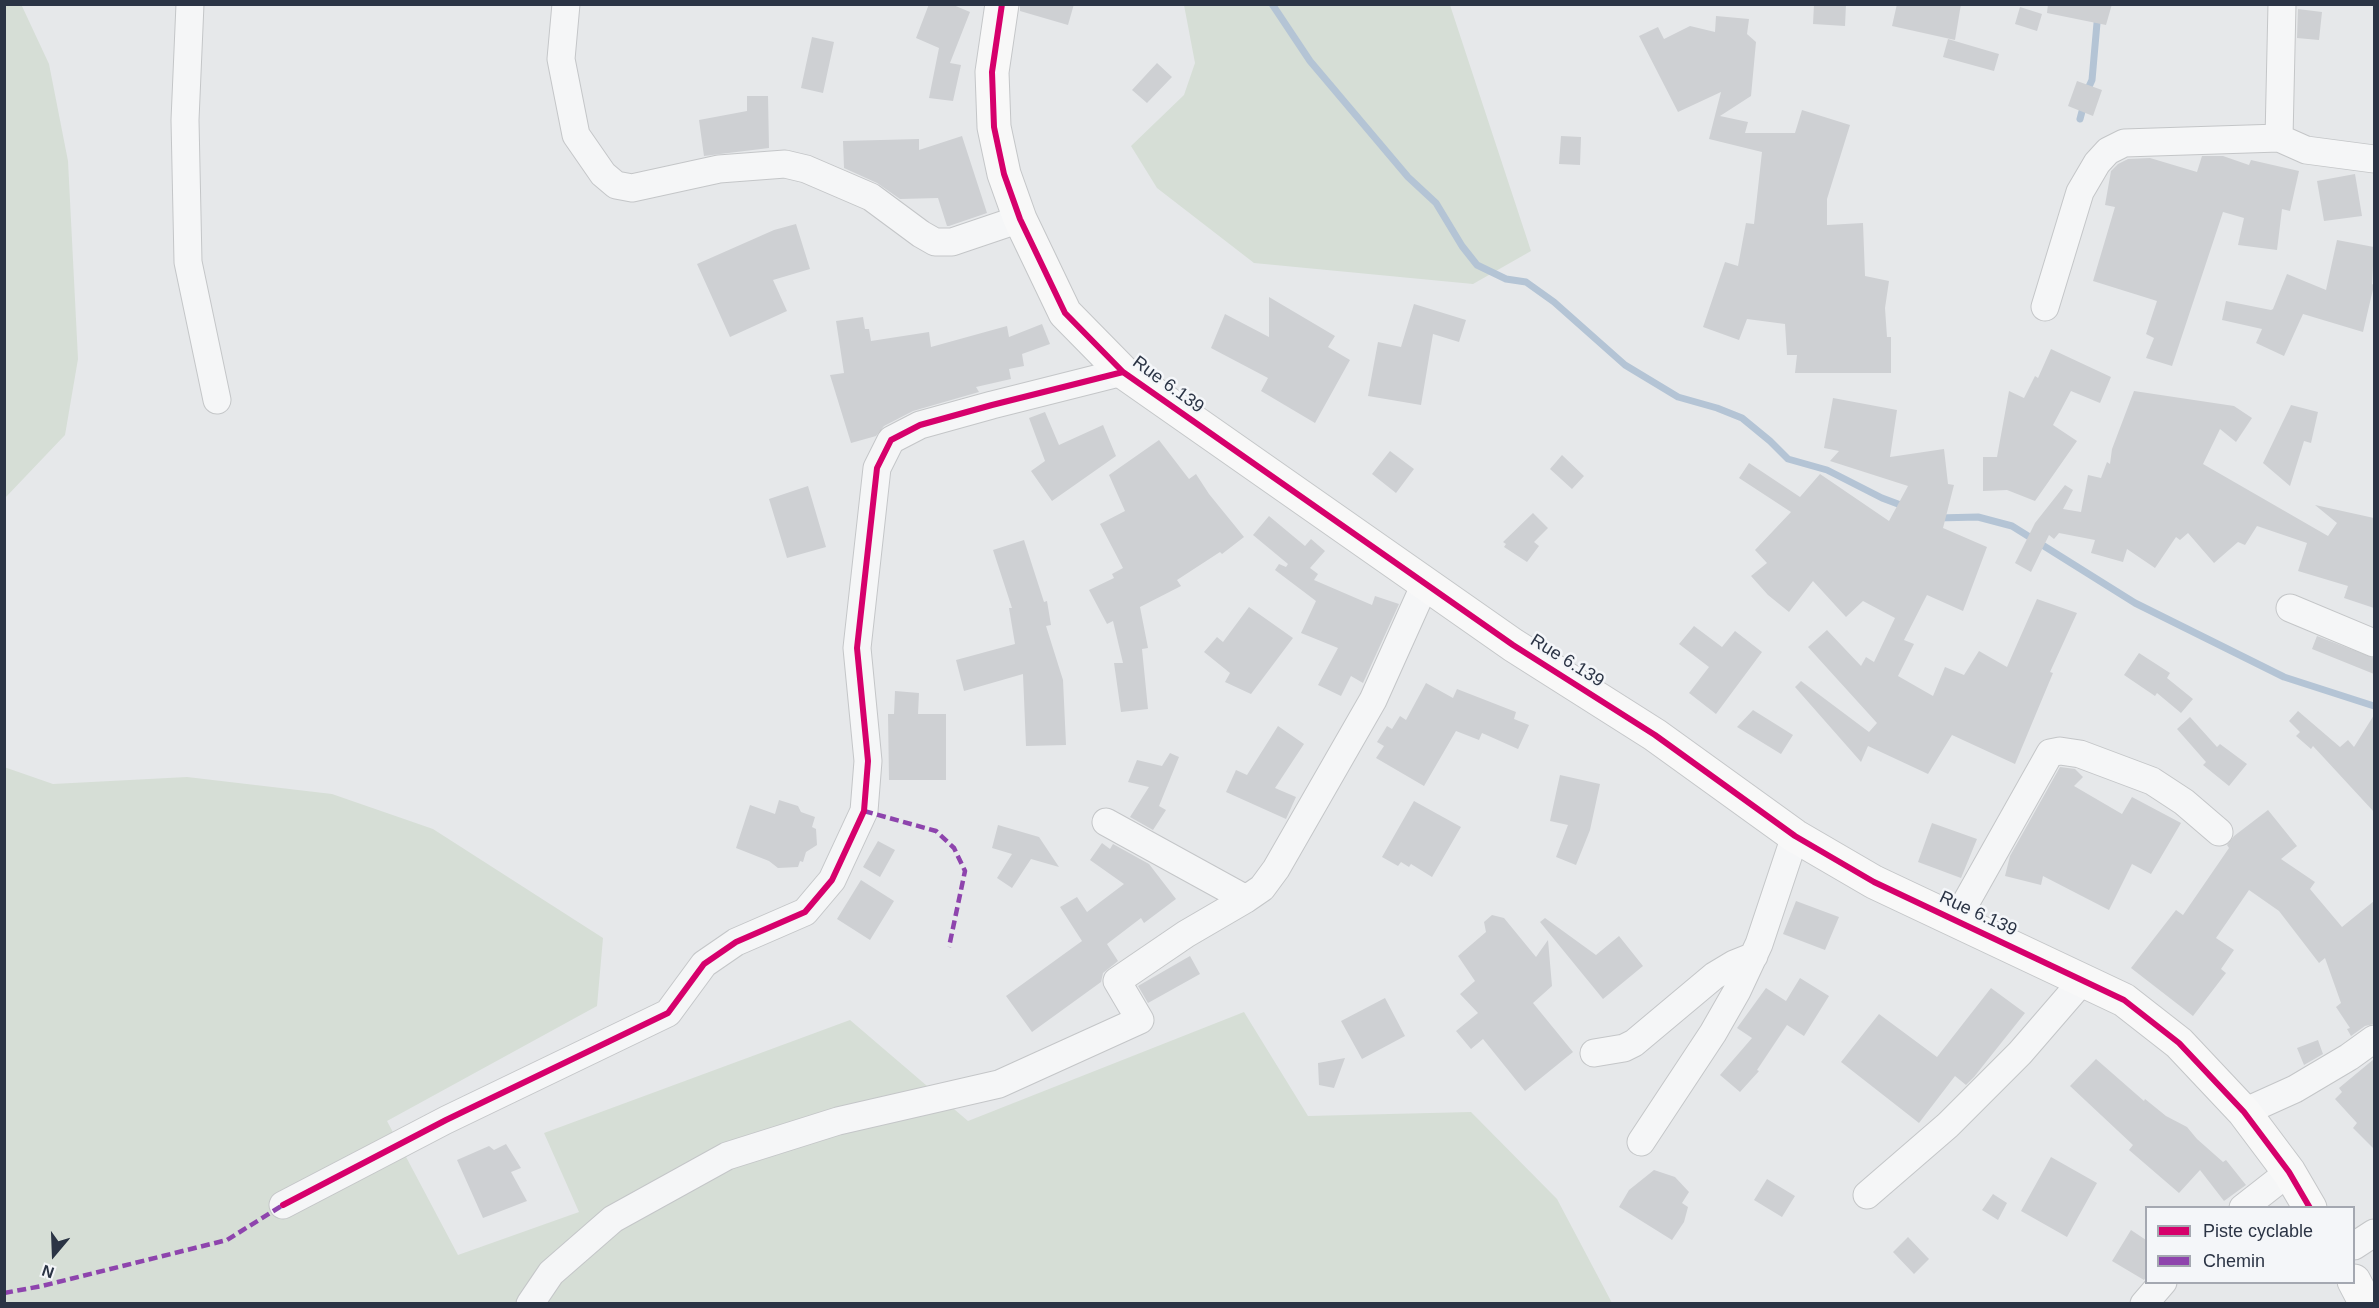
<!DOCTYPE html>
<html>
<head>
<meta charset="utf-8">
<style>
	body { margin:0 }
	#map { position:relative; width:2379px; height:1308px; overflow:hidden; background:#e6e8ea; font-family:Arial,sans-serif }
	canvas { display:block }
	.frame { position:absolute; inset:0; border:6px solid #2b3445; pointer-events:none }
	.legend { position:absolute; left:2145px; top:1206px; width:210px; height:78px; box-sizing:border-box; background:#f4f6f9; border:2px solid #a4a8b1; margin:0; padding:8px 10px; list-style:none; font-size:18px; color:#2b3445 }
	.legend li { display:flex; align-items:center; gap:12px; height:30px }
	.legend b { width:30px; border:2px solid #a4a8b1 }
	.north { position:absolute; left:24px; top:1224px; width:60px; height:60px; -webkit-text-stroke:4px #f4f6f9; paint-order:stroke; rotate:199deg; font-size:16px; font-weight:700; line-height:24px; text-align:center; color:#2b3445 }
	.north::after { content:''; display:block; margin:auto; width:21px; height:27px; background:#2b3445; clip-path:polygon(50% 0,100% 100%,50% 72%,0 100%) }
</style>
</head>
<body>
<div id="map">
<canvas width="2379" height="1308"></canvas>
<div class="frame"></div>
<ul class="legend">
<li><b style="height:8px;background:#d6006c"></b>Piste cyclable</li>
<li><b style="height:8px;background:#8e44ad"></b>Chemin</li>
</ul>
<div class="north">N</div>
</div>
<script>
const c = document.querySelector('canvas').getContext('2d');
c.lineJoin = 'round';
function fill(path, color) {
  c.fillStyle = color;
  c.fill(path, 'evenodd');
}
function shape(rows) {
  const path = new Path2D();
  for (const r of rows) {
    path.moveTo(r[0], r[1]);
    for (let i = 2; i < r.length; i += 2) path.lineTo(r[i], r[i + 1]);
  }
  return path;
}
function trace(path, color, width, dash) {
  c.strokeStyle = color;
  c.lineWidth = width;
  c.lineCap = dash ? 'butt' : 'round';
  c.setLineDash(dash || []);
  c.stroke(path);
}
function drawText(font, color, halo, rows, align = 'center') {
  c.font = font + ' Arial,sans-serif';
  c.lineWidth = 5;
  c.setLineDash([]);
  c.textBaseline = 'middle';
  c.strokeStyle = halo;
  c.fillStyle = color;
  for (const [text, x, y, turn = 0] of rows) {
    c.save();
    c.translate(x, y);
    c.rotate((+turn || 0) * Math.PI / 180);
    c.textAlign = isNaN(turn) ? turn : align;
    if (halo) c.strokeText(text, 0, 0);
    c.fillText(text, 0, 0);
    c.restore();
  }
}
const green = shape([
	[21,4,49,64,68,161,78,359,65,435,5,498,4,5],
	[1184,5,1450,5,1531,251,1473,284,1254,263,1157,188,1131,146,1184,95,1195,63],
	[4,767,53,784,187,777,332,794,433,829,603,938,597,1006,387,1121,458,1255,579,1212,544,1133,850,1020,968,1121,1244,1012,1308,1116,1471,1112,1557,1199,1612,1303,5,1303]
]);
const stream = shape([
	[1272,4,1310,61,1408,177,1436,203,1462,246,1477,265,1506,279,1526,282,1554,302,1625,365,1678,397,1717,408,1742,418,1770,441,1788,459,1827,470,1882,498,1906,507],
	[2086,93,2092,80,2097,23],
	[2080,119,2084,104],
	[1937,518,1978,517,2012,526,2135,603,2284,677,2374,706]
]);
const building = shape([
	[929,4,951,4,970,12,950,63,961,65,953,101,929,98,939,48,916,38],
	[1020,4,1074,4,1068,25,1020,11],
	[1814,4,1846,4,1845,26,1813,24],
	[1897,4,1961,4,1955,40,1892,26],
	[2048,4,2112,4,2106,25,2047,13],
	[2020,7,2042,14,2037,31,2015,24],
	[2298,9,2322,12,2319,40,2297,38],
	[1716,16,1749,19,1747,34,1756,42,1751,96,1720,116,1748,122,1745,133,1795,133,1802,110,1850,125,1827,199,1827,225,1863,223,1865,276,1889,281,1885,308,1887,337,1891,337,1891,373,1795,373,1797,355,1787,355,1785,324,1747,319,1739,340,1703,327,1725,262,1738,266,1746,223,1754,224,1762,152,1709,139,1721,92,1678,112,1639,36,1658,27,1664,39,1690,26,1715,32],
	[812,37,834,42,823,93,801,88],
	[1948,39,1999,54,1994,71,1943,57],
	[1157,63,1172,77,1147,103,1132,90],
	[2077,81,2102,90,2093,116,2068,106],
	[747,96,768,96,769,148,704,156,699,120,747,111],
	[962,136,987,213,949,226,947,226,938,198,900,199,877,183,844,168,843,141,919,139,919,150],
	[1561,136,1581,137,1580,165,1559,164],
	[2202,156,2223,156,2249,165,2251,160,2299,171,2290,211,2282,209,2277,250,2238,245,2244,218,2223,212,2172,366,2146,358,2154,338,2146,334,2157,301,2093,281,2115,207,2105,205,2111,171,2118,164,2128,159,2150,158,2197,172],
	[2355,174,2362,216,2324,221,2317,181],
	[796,224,810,269,773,280,787,311,730,337,697,264,774,230],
	[2337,240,2374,247,2372,284,2374,285,2363,332,2303,314,2284,356,2256,343,2262,329,2222,320,2226,301,2271,310,2273,309,2287,274,2326,290],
	[1269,297,1335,336,1328,347,1350,360,1315,423,1261,391,1268,378,1211,348,1225,314,1269,337],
	[1414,304,1466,320,1459,342,1433,334,1421,405,1368,396,1378,342,1401,347],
	[863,317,865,329,869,329,871,341,929,332,931,347,1007,326,1009,337,1042,324,1050,344,1022,354,1024,366,1009,369,1011,379,976,387,979,392,913,411,884,426,876,436,851,443,830,375,844,373,836,321],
	[2051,349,2111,377,2100,403,2071,391,2053,425,2077,441,2035,501,2007,490,1983,491,1983,457,1997,457,2009,391,2024,398,2035,376,2038,378],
	[2134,391,2234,406,2252,418,2236,442,2220,429,2203,464,2328,536,2337,523,2315,505,2374,518,2374,608,2344,598,2348,586,2298,571,2307,543,2257,526,2245,545,2238,542,2214,563,2188,533,2180,540,2176,537,2155,568,2127,549,2123,562,2091,553,2095,540,2059,533,2054,539,2049,535,2031,572,2015,563,2035,523,2065,485,2073,490,2063,509,2081,512,2088,475,2101,478,2107,462,2110,464,2112,449],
	[1833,398,1897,410,1890,457,1944,449,1948,484,1954,485,1943,528,1987,547,1963,611,1927,595,1904,640,1914,644,1898,676,1933,696,1945,667,1964,675,1979,651,2007,667,2037,599,2077,613,2050,672,2053,673,2015,764,1952,735,1928,774,1868,746,1861,762,1795,687,1801,681,1869,732,1877,723,1808,647,1827,630,1861,666,1866,657,1874,662,1895,618,1863,601,1846,617,1813,581,1789,612,1768,595,1751,576,1767,563,1755,550,1791,512,1739,478,1749,463,1800,497,1820,474,1889,521,1908,486,1830,461,1839,451,1824,448],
	[2291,405,2318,412,2311,443,2304,441,2290,486,2263,463],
	[1045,412,1059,445,1103,425,1116,456,1052,501,1031,471,1045,461,1029,418],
	[1159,440,1189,479,1196,474,1209,494,1244,537,1222,554,1220,552,1177,580,1181,586,1140,607,1148,648,1142,649,1148,709,1121,712,1114,663,1123,663,1113,621,1107,624,1089,590,1114,578,1112,574,1123,568,1100,524,1125,511,1109,475],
	[1390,451,1414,469,1396,493,1372,474],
	[1562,455,1584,476,1572,489,1550,469],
	[808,486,826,547,787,558,769,499],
	[1533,513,1548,528,1534,542,1539,546,1527,562,1504,547,1506,544,1503,542],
	[1269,516,1305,546,1311,539,1325,551,1310,568,1318,574,1314,580,1372,605,1375,596,1399,604,1363,683,1351,676,1341,696,1318,685,1338,648,1301,633,1316,601,1275,570,1279,564,1286,567,1288,564,1253,535],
	[1024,540,1044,602,1047,601,1051,625,1046,626,1063,680,1066,745,1026,746,1023,674,964,691,956,660,1015,644,1009,608,1012,608,993,550],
	[1249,607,1293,638,1251,694,1225,682,1230,673,1204,652,1217,637,1223,642],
	[1694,626,1722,647,1735,631,1762,652,1716,714,1689,693,1709,667,1679,644],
	[2317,636,2374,658,2374,674,2312,649],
	[2139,653,2170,673,2167,678,2193,699,2181,713,2157,693,2155,696,2124,675],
	[1426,683,1453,698,1457,689,1516,712,1514,719,1529,725,1518,749,1482,733,1479,740,1456,731,1424,786,1376,758,1384,746,1377,742,1387,726,1392,729,1400,716,1406,720],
	[895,691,919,693,918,714,946,714,946,780,889,780,888,714,894,714],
	[1753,710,1793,735,1781,754,1737,727],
	[2298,711,2340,747,2348,740,2354,747,2374,715,2374,812,2313,746,2311,749,2296,736,2300,732,2289,721],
	[2190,717,2217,747,2220,744,2247,764,2229,786,2203,765,2206,762,2177,729],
	[1278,726,1304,744,1275,788,1296,797,1286,819,1226,792,1236,770,1247,775],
	[1170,753,1179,757,1159,806,1166,810,1153,830,1130,817,1149,787,1128,782,1137,760,1162,766],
	[2060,767,2075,769,2083,777,2074,786,2122,814,2132,797,2181,823,2151,874,2132,864,2109,910,2043,876,2041,885,2005,876,2010,856],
	[1560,775,1600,784,1590,830,1576,865,1556,857,1568,825,1550,821],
	[779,800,798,806,801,812,815,817,812,827,816,829,817,845,806,852,803,862,800,861,798,867,778,868,769,861,736,848,750,805,775,814],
	[1414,801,1461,827,1432,877,1411,864,1409,867,1401,862,1398,866,1382,857],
	[2268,810,2297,846,2281,859,2315,882,2310,889,2342,927,2374,901,2374,1024,2365,1026,2351,1036,2347,1029,2350,1028,2336,1007,2341,1003,2325,958,2319,963,2279,911,2249,890,2216,938,2234,950,2221,969,2226,973,2193,1016,2131,968,2176,910,2183,915,2229,848,2227,845,2234,836],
	[1932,823,1977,839,1961,878,1918,862],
	[998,825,1039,837,1059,867,1031,859,1012,888,997,878,1012,854,992,848],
	[878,841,895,850,880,877,863,867],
	[1102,843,1110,849,1113,844,1149,864,1176,899,1144,923,1141,918,1107,944,1118,961,1103,973,1101,982,1032,1032,1006,996,1082,941,1060,907,1077,897,1087,912,1124,884,1090,860],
	[861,880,894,901,870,940,837,919],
	[1796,901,1839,917,1825,950,1783,934],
	[1492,915,1504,918,1536,957,1548,940,1552,986,1533,1003,1573,1052,1525,1091,1483,1039,1471,1049,1456,1031,1478,1013,1460,994,1475,981,1458,956,1486,932,1484,922],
	[1545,918,1596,955,1619,936,1643,966,1603,999,1540,922],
	[1190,956,1200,974,1148,1003,1138,986],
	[1800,978,1829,996,1804,1036,1787,1025,1757,1070,1759,1071,1740,1092,1720,1075,1752,1038,1737,1028,1766,988,1786,1001],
	[1991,988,2025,1013,1974,1077,1966,1085,1955,1076,1919,1123,1841,1062,1879,1014,1937,1057],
	[1385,998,1405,1036,1362,1059,1341,1021],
	[2318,1040,2323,1054,2304,1065,2297,1048],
	[1345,1058,1334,1088,1319,1085,1318,1063],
	[2096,1059,2144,1101,2145,1099,2166,1116,2187,1127,2197,1139,2223,1162,2226,1160,2246,1185,2224,1201,2200,1170,2179,1193,2129,1150,2133,1145,2070,1086],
	[2374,1059,2374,1149,2353,1128,2357,1123,2335,1099,2342,1092,2339,1088],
	[506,1144,521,1168,511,1172,527,1201,483,1218,457,1160,489,1146,494,1150],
	[2051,1157,2097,1183,2067,1237,2021,1211],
	[1654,1170,1675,1177,1689,1192,1682,1203,1688,1207,1684,1222,1672,1240,1619,1207,1629,1190],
	[1767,1179,1795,1196,1782,1217,1754,1200],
	[1993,1194,2007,1203,1998,1220,1982,1210],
	[2131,1230,2146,1240,2146,1277,2144,1280,2112,1261],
	[1908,1237,1929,1259,1914,1274,1893,1252]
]);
const street = shape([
	[190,4,185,120,188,262,217,400],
	[566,4,561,59,576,135,603,174,616,185,632,188,719,169,785,164,806,169,871,197,921,234,935,242,952,242,1020,219],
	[2279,138,2282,4],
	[2045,307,2080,192,2097,163,2108,151,2124,143,2279,138,2306,150,2374,159],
	[2290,608,2374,643],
	[1106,822,1246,899],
	[1956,920,2050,753,2060,751,2080,754,2152,781,2184,802,2219,832],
	[1594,1053,1624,1048,1634,1043,1714,976,1734,964,1754,956],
	[2244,1112,2295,1089,2349,1057,2374,1039],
	[1641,1142,1713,1033,1737,991,1759,944,1795,836],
	[1867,1195,1948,1125,2020,1053,2084,979],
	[283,1205,446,1120,668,1013,704,964,736,942,805,912,832,880,864,811,868,761,857,648,877,468,891,440,920,425,992,405,1123,372],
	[2243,1208,2289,1172],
	[2354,1246,2374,1233],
	[530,1304,551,1273,613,1219,727,1156,838,1121,999,1084,1140,1020,1117,981,1186,934,1246,899,1262,888,1276,869,1373,700,1426,582],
	[2144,1304,2163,1282]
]);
const secondary = shape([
	[1002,4,992,72,994,127,1004,174,1020,219,1065,313,1123,372,1513,645,1655,735,1795,836,1874,882,2124,1000,2179,1043,2244,1112,2289,1172,2310,1208],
	[2354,1281,2366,1304]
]);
const quiet = shape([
	[864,811,936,831,954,848,965,871,949,947],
	[4,1293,42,1286,227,1240,283,1205]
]);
const cycleway = shape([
	[1002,4,992,72,994,127,1004,174,1020,219,1065,313,1123,372,1513,645,1655,735,1795,836,1874,882,2124,1000,2179,1043,2244,1112,2289,1172,2310,1208],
	[283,1205,446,1120,668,1013,704,964,736,942,805,912,832,880,864,811,868,761,857,648,877,468,891,440,920,425,992,405,1123,372]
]);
const streetNames = [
	["Rue 6.139",1168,385,36],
	["Rue 6.139",1567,661,32],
	["Rue 6.139",1978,914,25]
];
fill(green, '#d6ded6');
trace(stream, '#b4c4d5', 7);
fill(building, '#ced0d3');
trace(street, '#c4c6c8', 29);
trace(secondary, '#c4c6c8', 35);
trace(street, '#f5f6f7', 27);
trace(secondary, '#f8f8f8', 33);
trace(quiet, '#8e44ad', 4.5, [9, 4.5]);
trace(cycleway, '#d6006c', 6);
drawText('18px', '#2b3445', '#f4f6f9', streetNames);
</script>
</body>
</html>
